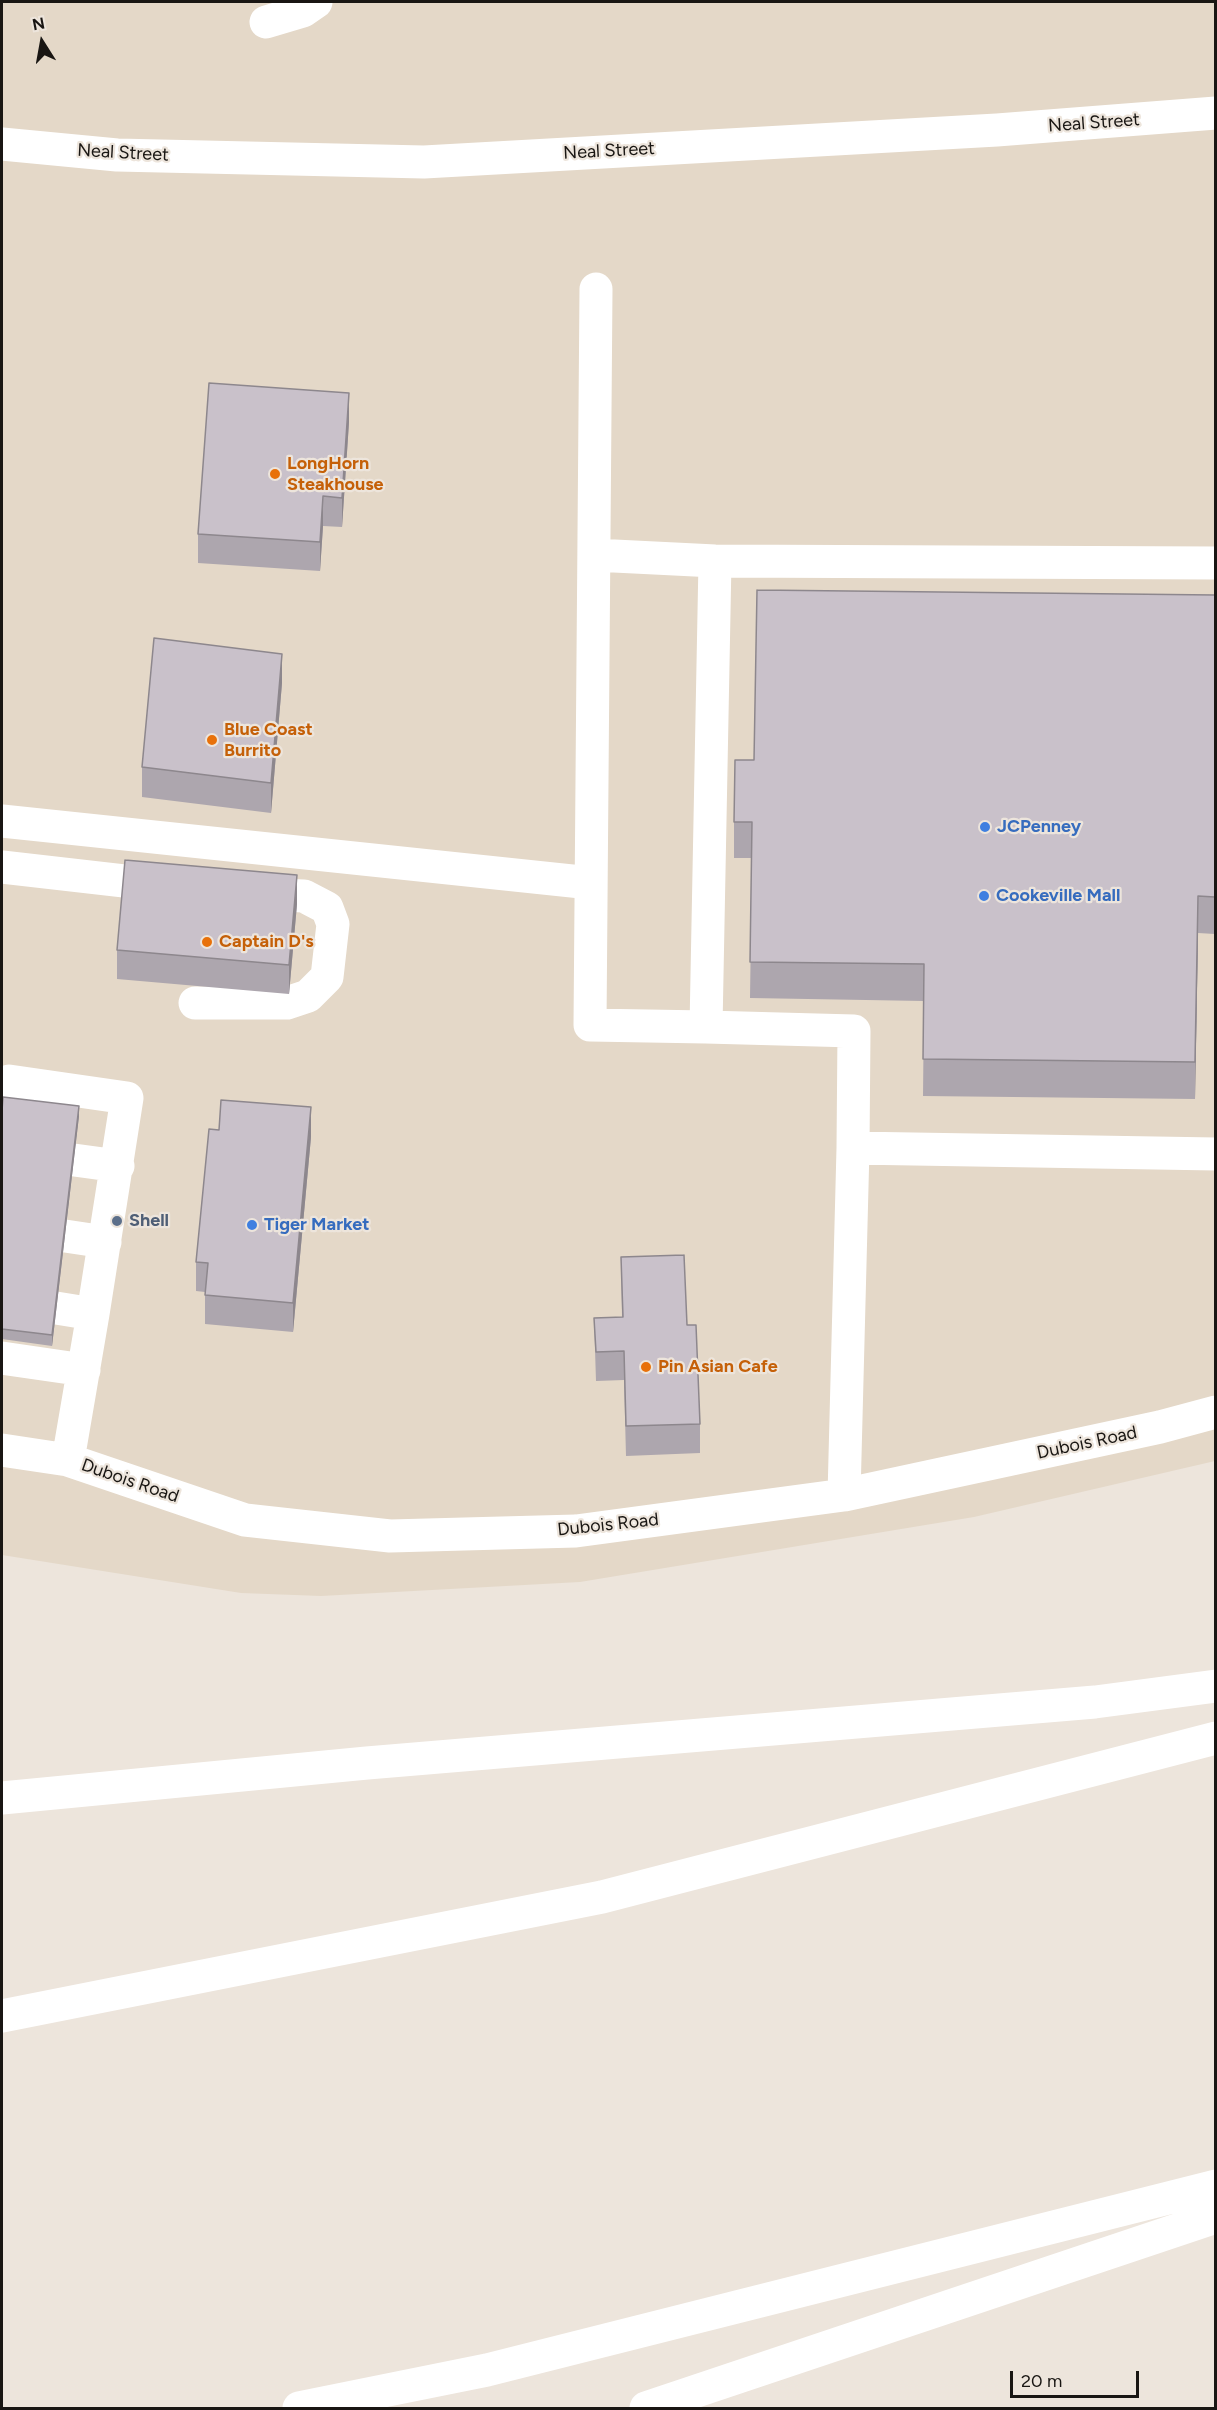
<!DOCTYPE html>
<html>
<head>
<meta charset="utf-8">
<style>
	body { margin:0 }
	#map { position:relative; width:1217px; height:2410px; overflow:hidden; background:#ede5dc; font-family:Figtree,sans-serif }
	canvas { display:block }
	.frame { position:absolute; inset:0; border:3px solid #191613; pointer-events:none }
	.north { position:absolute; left:12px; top:12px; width:60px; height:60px; -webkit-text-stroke:4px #ede5dc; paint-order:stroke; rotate:349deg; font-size:16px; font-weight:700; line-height:24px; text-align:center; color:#191613 }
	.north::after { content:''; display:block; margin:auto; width:21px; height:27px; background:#191613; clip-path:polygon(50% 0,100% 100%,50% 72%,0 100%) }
	.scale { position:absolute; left:1010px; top:2371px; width:129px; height:27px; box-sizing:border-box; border:3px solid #191613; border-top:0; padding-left:8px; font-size:18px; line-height:21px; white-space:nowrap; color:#191613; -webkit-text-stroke:4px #ede5dc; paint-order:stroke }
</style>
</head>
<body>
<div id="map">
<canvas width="1217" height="2410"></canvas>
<div class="frame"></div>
<div class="north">N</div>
<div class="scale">20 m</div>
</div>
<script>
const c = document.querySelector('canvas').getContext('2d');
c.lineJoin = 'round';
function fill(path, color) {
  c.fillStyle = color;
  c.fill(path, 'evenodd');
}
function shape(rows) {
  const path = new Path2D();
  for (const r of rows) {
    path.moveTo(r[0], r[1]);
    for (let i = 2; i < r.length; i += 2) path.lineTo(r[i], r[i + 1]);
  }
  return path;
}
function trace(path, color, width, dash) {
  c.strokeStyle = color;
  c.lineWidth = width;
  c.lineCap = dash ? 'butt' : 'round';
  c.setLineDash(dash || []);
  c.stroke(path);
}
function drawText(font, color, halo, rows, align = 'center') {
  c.font = font + ' Figtree,sans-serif';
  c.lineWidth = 4.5;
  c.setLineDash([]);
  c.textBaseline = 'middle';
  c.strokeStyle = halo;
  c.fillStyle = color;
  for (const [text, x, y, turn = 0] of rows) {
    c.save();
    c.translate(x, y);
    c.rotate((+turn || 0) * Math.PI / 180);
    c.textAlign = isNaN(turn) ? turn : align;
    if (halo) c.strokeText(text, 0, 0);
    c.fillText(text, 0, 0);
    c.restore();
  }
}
const built = shape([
	[2,2,1215,2,1215,1461,974,1517,580,1582,321,1596,241,1593,2,1555]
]);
const minor = shape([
	[266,22,303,11,316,2],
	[596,289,590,1025,706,1027,715,561],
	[594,555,715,561,1216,563],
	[2,821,591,883],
	[2,867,168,886],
	[195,1003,287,1003,308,996,327,977,333,924,327,908,304,896,252,894],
	[706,1027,854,1031,853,1148,1216,1154],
	[2,1083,9,1081,127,1098,93,1314,56,1308],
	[74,1160,118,1166],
	[65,1236,105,1242],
	[2,1358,84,1370],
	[2,1450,68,1460,245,1520,390,1536,576,1531,844,1495,1160,1427,1216,1412],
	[68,1460,93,1314],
	[844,1495,853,1148]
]);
const major = shape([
	[2,144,117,155,424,162,997,130,1216,113]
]);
const highway = shape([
	[2,1798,367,1763,1095,1702,1216,1686],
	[2,2016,602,1897,1216,1738],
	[299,2408,487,2370,1216,2186],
	[646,2408,1216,2217]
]);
const wall = shape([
	[349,422,342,527,323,526,320,571,198,563,198,534],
	[1215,595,1215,934,1198,933,1195,1099,923,1096,924,1001,750,998,752,858,734,858,734,822,754,760],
	[282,683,271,813,142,797,142,767],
	[297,904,289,994,117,979,117,950],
	[2,1111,79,1116,52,1346,2,1339],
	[311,1137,293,1332,205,1324,205,1292,196,1291,196,1262],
	[621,1257,687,1325,700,1424,700,1453,626,1456,624,1380,596,1381,594,1318,622,1317]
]);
const shadedWall = shape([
	[349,393,349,422,342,527,342,498],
	[323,496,323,526,320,571,320,542],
	[282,654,282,683,271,813,271,783],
	[297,875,297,904,289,994,289,965],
	[1198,896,1198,933,1195,1099,1195,1062],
	[79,1106,79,1116,52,1346,52,1335],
	[311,1107,311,1137,293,1332,293,1303]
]);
const building = shape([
	[209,383,349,393,342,498,323,496,320,542,198,534,209,383],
	[757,590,1215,595,1215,897,1198,896,1195,1062,923,1059,924,964,750,962,752,822,734,822,735,760,754,760,757,590],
	[154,638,282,654,271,783,142,767,154,638],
	[125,860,297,875,289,965,117,950,125,860],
	[3,1097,79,1106,52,1335,2,1329,2,1111,3,1097],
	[221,1100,311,1107,293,1303,205,1295,208,1263,196,1262,209,1129,219,1130,221,1100],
	[684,1255,687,1325,696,1325,700,1424,626,1426,624,1351,596,1352,594,1318,623,1317,621,1257,684,1255]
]);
const markers = [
	[275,474,6,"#e8710a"],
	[212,740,6,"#e8710a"],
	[985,827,6,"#3f7fe0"],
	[984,896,6,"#3f7fe0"],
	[207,942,6,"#e8710a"],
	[117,1221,6,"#5c6f8a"],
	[252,1225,6,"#3f7fe0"],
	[646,1367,6,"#e8710a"]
];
const streetNames = [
	["Neal Street",1094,123,-4],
	["Neal Street",609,151,-3],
	["Neal Street",123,153,3],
	["Dubois Road",1087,1443,-12],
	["Dubois Road",130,1481,19],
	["Dubois Road",608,1525,-6]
];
const foodNames = [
	["LongHorn",287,464],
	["Steakhouse",287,485],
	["Blue Coast",224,730],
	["Burrito",224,751],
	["Captain D's",219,942],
	["Pin Asian Cafe",658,1367]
];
const shopNames = [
	["JCPenney",997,827],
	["Cookeville Mall",996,896],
	["Tiger Market",264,1225]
];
const serviceNames = [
	["Shell",129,1221]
];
fill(built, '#e4d8c8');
trace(minor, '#fff', 33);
trace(major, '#fff', 33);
trace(highway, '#fff', 33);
fill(wall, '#ada6ae');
fill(shadedWall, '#8d878d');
fill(building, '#c9c1ca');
trace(building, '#8d878d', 1.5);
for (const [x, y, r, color] of markers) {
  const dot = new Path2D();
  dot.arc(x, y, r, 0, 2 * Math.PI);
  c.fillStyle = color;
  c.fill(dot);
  trace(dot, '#ede5dc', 2);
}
drawText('18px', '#191613', '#ede5dc', streetNames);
drawText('bold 18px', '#c56008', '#ede5dc', foodNames, 'left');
drawText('bold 18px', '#366cbe', '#ede5dc', shopNames, 'left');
drawText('bold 18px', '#4e5e75', '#ede5dc', serviceNames, 'left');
</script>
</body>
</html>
